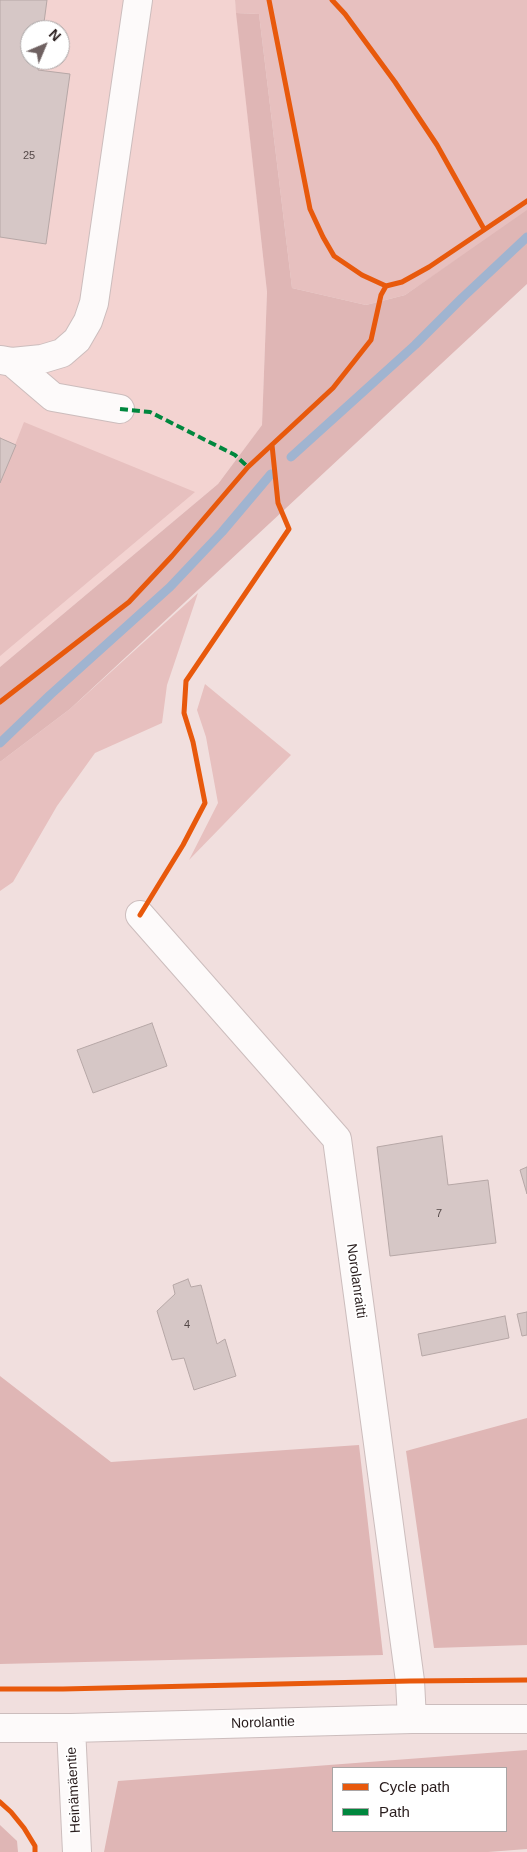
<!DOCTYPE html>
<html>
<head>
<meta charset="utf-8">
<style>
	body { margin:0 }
	#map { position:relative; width:527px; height:1852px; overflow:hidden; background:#f1dfde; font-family:Arial,sans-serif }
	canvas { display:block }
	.legend { position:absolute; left:332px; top:1767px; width:175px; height:65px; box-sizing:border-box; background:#fff; border:1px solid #a9a5a5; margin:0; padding:6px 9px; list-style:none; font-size:15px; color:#291d1d }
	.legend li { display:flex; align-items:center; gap:10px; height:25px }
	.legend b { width:25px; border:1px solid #a9a5a5 }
	.north { position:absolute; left:20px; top:20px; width:50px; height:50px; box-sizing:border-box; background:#fff; border:1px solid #a9a5a5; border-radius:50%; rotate:45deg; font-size:14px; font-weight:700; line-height:20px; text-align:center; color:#291d1d }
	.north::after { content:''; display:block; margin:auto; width:18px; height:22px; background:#6f6161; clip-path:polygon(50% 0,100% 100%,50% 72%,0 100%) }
</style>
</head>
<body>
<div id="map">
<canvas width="527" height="1852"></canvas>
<ul class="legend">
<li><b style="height:6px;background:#e8590c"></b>Cycle path</li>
<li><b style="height:6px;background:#00873e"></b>Path</li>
</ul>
<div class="north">N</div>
</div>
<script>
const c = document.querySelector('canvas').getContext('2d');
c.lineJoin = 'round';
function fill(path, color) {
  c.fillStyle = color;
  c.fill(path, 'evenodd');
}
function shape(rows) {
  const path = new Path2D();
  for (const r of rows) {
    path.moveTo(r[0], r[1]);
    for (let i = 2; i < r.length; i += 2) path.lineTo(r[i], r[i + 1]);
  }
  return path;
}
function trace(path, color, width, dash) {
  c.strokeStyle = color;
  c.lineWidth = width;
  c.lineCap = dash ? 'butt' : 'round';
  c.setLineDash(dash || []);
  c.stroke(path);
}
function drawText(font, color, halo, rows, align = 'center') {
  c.font = font + ' Arial,sans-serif';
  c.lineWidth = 4;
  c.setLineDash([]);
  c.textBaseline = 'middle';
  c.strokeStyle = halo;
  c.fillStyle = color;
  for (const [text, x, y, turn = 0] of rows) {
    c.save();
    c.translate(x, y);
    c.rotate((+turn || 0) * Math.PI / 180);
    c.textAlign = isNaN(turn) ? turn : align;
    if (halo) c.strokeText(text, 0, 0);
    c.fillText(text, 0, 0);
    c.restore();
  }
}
const built = shape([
	[0,0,235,0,267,292,262,425,218,484,0,667],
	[30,30,60,30,60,60,30,60]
]);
const green = shape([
	[235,0,527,0,527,212,405,295,366,305,292,288,259,14,236,13],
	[24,422,195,492,0,656,0,483],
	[198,593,167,685,162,723,95,753,57,806,13,882,0,891,0,762,70,709],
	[205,684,291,755,189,860,218,803,206,737,197,710]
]);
const forest = shape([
	[236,13,259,14,292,288,366,305,405,295,527,210,527,284,70,709,0,762,0,667,218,484,262,425,267,292],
	[0,1376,111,1462,359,1445,383,1655,0,1664],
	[527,1418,527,1645,434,1648,406,1451],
	[527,1750,527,1849,488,1852,104,1852,118,1781],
	[333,1768,506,1768,506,1831,333,1831],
	[0,1825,17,1841,18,1852,0,1852]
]);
const stream = shape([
	[291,457,415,345,462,298,527,237],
	[0,743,50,695,170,587,222,532,271,474]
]);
const building = shape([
	[0,0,47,0,43,30,30,30,30,60,39,60,38,70,70,74,46,244,0,237,0,0],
	[0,438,16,445,0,483,0,438],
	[152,1023,167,1066,93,1093,77,1050,152,1023],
	[442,1136,448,1185,488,1180,496,1243,390,1256,377,1147,442,1136],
	[527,1167,527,1194,520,1170,527,1167],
	[188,1279,191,1287,201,1285,217,1344,225,1339,236,1376,194,1390,184,1358,172,1360,157,1311,175,1294,173,1285,188,1279],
	[527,1312,527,1335,522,1336,517,1314,527,1312],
	[505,1316,509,1338,422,1356,418,1334,505,1316]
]);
const minor = shape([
	[1,360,12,362,53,397,120,409],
	[12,362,42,359,62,353,77,340,88,321,94,303,138,0],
	[140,915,337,1139,410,1681,412,1719],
	[0,1728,71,1728,412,1719,527,1719],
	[71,1728,77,1852]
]);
const quiet = shape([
	[120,409,150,412,235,455,248,467]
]);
const cycleway = shape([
	[269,0,310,209,323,237,334,256,362,275,386,286,402,282,429,267,527,201],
	[332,0,345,14,395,82,437,145,484,229],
	[0,702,129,602,172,556,248,467,333,388,371,340,381,295,386,286],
	[140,915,183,845,205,803,193,742,184,713,186,681,289,529,278,503,272,445],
	[0,1689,63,1689,410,1681,527,1680],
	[0,1802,11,1812,24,1828,35,1846,35,1852]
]);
const numberNames = [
	["25",29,156],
	["7",439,1214],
	["4",187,1325]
];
const streetNames = [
	["Norolanraitti",356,1281,82],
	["Norolantie",263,1723,-2],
	["Heinämäentie",74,1790,-93]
];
fill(built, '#f3d3d1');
fill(green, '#e7c0bf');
fill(forest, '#dfb6b5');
trace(stream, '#a0b4d0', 9);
fill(building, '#d6c7c6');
trace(building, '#b6a7a6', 1);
trace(minor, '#ccbdbd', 30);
trace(minor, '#fdfafa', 28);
trace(quiet, '#00873e', 4, [8, 4]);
trace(cycleway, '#e8590c', 5);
drawText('11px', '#544847', null, numberNames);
drawText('14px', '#291d1d', '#fff', streetNames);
</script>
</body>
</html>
